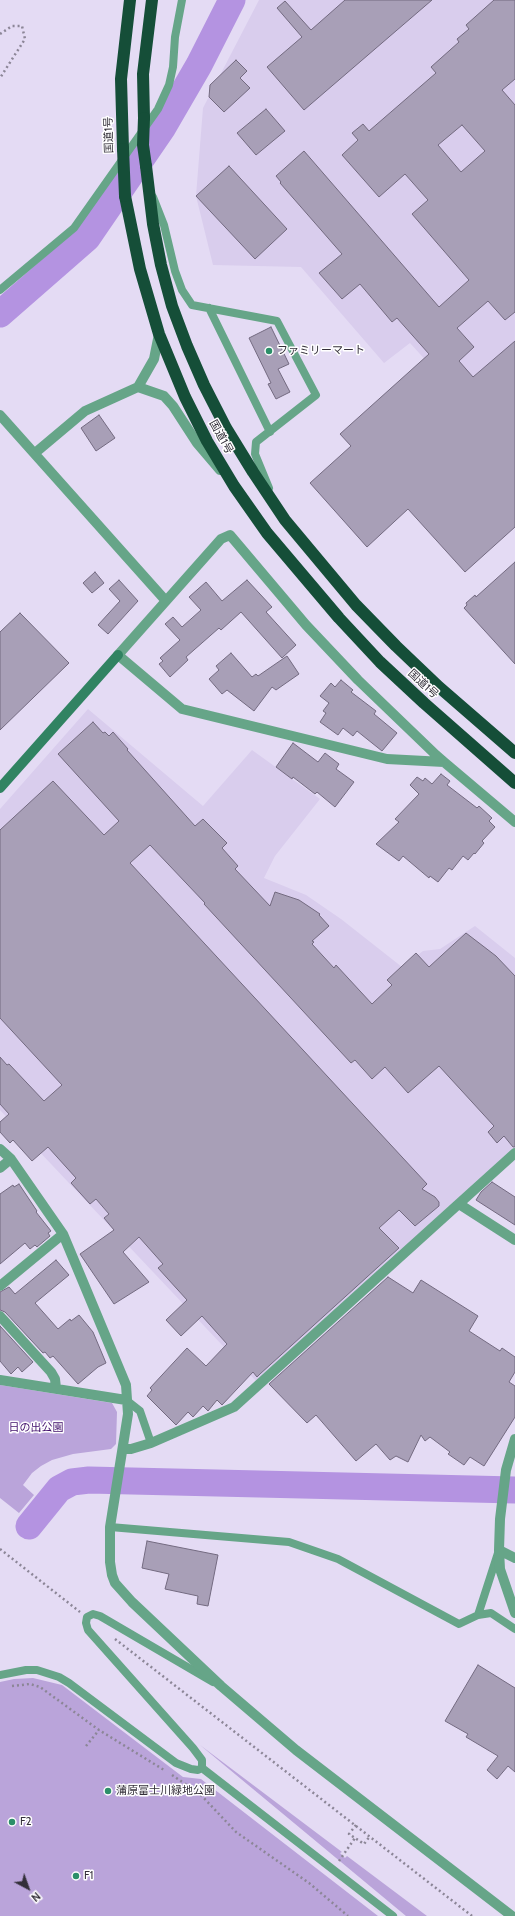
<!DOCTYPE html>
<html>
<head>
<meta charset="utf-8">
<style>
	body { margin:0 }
	#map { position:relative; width:515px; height:1916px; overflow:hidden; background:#e4dbf4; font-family:Cabin,sans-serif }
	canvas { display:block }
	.north { position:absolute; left:8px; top:1868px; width:40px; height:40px; -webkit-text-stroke:3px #fff; paint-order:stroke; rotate:139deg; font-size:11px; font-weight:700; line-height:16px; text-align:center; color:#332f39 }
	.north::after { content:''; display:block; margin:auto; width:14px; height:18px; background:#332f39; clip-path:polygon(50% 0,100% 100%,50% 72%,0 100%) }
</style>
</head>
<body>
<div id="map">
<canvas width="515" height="1916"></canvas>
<div class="north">N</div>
</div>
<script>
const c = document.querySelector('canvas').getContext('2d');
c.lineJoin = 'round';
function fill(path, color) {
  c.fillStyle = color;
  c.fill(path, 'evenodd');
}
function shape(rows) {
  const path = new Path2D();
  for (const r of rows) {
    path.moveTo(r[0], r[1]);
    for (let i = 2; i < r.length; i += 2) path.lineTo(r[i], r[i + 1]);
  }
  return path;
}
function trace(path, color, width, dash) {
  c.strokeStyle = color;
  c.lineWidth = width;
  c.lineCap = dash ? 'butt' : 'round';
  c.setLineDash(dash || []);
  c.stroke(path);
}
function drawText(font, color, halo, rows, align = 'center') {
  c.font = font + ' Cabin,"Noto Sans JP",sans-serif';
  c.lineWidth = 3;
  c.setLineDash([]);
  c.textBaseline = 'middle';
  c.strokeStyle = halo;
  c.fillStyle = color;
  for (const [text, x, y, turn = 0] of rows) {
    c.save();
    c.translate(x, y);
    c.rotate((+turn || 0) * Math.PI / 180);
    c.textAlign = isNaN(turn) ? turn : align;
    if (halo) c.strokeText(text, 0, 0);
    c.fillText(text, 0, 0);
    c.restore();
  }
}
const built = shape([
	[259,0,515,0,515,402,487,428,410,343,384,363,301,267,213,265,196,196,203,108],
	[88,709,203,806,252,750,320,799,275,856,264,878,306,895,341,919,402,967,423,951,440,949,475,926,515,958,515,1146,257,1382,0,1110,0,809]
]);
const green = shape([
	[0,1385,112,1403,117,1412,116,1444,111,1449,73,1454,52,1460,41,1466,32,1473,23,1485,34,1495,19,1513,0,1498],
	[33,1678,62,1685,183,1777,201,1779,378,1916,0,1916,0,1682,14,1679],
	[200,1745,342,1852,340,1853,345,1858,347,1856,427,1916,406,1916]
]);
const river = shape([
	[0,314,87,238,163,127,199,65,232,0],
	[29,1526,59,1489,72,1482,89,1480,515,1490]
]);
const building = shape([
	[345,0,432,0,304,110,267,67,302,37,277,8,285,1,311,30,345,0],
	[494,0,515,0,515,79,502,90,515,105,515,312,505,320,488,301,457,328,474,347,459,361,473,377,515,341,515,527,465,572,408,509,367,547,310,483,351,446,340,434,429,354,397,318,392,322,360,284,342,299,319,273,342,254,280,183,281,182,276,176,304,151,439,307,469,280,412,214,428,200,405,174,379,197,342,155,358,140,352,133,363,124,369,131,436,73,431,67,459,42,457,39,469,29,466,25,494,0],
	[462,125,485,151,461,172,438,145,462,125],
	[236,60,247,71,240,78,250,88,224,112,209,97,210,85,236,60],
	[266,109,285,131,256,155,237,133,266,109],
	[229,166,287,229,255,259,196,196,229,166],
	[271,327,289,364,278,369,290,392,276,399,268,384,271,383,249,338,271,327],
	[99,415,115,438,96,451,81,428,99,415],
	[515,562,515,664,464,608,467,605,466,603,475,595,476,597,515,562],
	[95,572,104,583,92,593,83,583,95,572],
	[119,580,138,601,108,634,98,625,120,601,109,589,119,580],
	[247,580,272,607,266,612,296,645,282,658,241,612,221,630,219,628,186,657,188,660,170,677,159,664,163,661,160,658,180,640,165,624,173,617,182,627,201,610,189,597,206,582,222,601,247,580],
	[20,613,69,663,0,730,0,632,20,613],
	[231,653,252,677,256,674,258,676,287,656,299,674,276,690,272,687,254,711,227,690,222,694,209,679,219,670,216,666,231,653],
	[341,680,353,690,351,692,376,711,374,714,397,733,382,751,357,731,353,736,343,728,338,735,320,722,326,713,323,711,329,703,320,696,331,683,335,687,341,680],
	[93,722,103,733,105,732,109,736,113,732,128,749,127,750,195,826,203,819,227,843,222,848,238,866,235,869,270,906,275,892,299,900,320,914,319,915,329,926,312,941,314,942,312,944,334,968,336,965,372,1004,392,985,387,980,416,953,429,967,466,933,496,956,515,976,515,1147,513,1147,504,1136,497,1143,488,1132,494,1126,439,1066,408,1093,385,1067,372,1079,355,1060,351,1063,204,904,205,903,150,845,130,863,427,1184,422,1189,435,1197,439,1202,439,1206,415,1226,399,1210,379,1228,399,1248,260,1374,257,1377,253,1372,222,1405,217,1400,208,1411,203,1406,193,1417,188,1412,176,1425,147,1396,152,1390,150,1388,187,1348,206,1366,227,1344,202,1316,181,1336,166,1320,187,1300,158,1268,163,1264,139,1237,123,1252,149,1282,114,1304,80,1254,114,1230,104,1218,109,1214,96,1199,90,1204,71,1183,76,1178,48,1147,32,1161,13,1140,10,1143,0,1132,0,1122,9,1114,0,1104,0,1057,7,1065,9,1064,44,1101,62,1085,0,1018,0,830,53,781,104,835,119,821,58,754,93,722],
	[293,743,318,762,325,753,339,764,336,769,354,782,335,807,317,792,315,794,293,777,292,779,276,767,293,743],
	[441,774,450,781,447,785,477,808,479,806,492,818,489,821,495,827,482,841,484,843,475,854,474,853,468,860,463,856,452,870,449,868,438,882,430,876,429,878,403,856,399,861,376,844,399,822,395,819,419,794,410,785,417,777,423,781,425,778,432,784,441,774],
	[492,1182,515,1197,515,1225,476,1200,481,1192,492,1182],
	[19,1184,37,1211,36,1212,51,1231,48,1233,50,1236,37,1247,35,1245,30,1249,25,1243,0,1264,0,1194,13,1185,14,1187,19,1184],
	[56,1260,69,1275,35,1303,58,1329,70,1319,71,1321,79,1315,93,1332,106,1363,98,1367,78,1384,53,1356,50,1358,45,1352,43,1353,5,1312,0,1310,0,1292,9,1287,15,1294,56,1260],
	[388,1277,413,1293,421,1280,478,1316,469,1331,500,1351,502,1348,515,1357,515,1372,509,1382,515,1386,515,1417,484,1466,470,1457,464,1465,448,1454,450,1452,430,1437,425,1441,421,1435,408,1462,396,1456,390,1460,376,1444,356,1461,316,1415,307,1423,269,1384,388,1277],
	[0,1326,33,1362,22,1372,18,1367,11,1374,0,1361,0,1326],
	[147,1541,218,1555,208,1606,197,1604,198,1596,165,1589,169,1574,142,1568,147,1541],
	[478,1665,515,1688,515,1772,508,1766,497,1779,487,1770,498,1756,466,1737,468,1734,445,1721,478,1665]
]);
const path = shape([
	[0,34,12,26,22,26,25,39,0,78],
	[0,1549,80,1612],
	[115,1639,472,1916],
	[12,1686,30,1684,40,1687,99,1730,164,1770],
	[86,1746,99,1730],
	[172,1775,200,1794,236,1832,309,1883,348,1916],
	[356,1825,349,1834,364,1844,370,1836],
	[339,1861,355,1838]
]);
const lane = shape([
	[153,197,164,225,175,271,182,290,192,305,277,321,316,395,256,442,255,454,269,488],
	[0,290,74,228,158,109,169,85,173,67,175,37,182,0],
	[209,308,270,432],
	[126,1400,140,1411,151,1443],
	[110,1527,289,1542,338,1559,459,1624,478,1615,498,1553],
	[478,1615,491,1613,515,1629],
	[0,1675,26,1670,37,1670,59,1677,69,1683,176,1763,191,1769,198,1770,202,1768],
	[202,1768,202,1760,193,1748,88,1630,86,1623,87,1617,93,1614,100,1616,213,1682],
	[202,1768,393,1916]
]);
const street = shape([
	[138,387,164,396,173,406,197,443,220,470],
	[0,415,166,601],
	[35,453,85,411,138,387,154,359,159,334],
	[444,762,387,759,182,709,118,655,221,539,230,535,306,625,358,680,436,755,444,762,515,822],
	[0,1149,11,1159,63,1234,126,1385,128,1414,110,1527,110,1562,112,1575,115,1583,132,1602,221,1686,296,1750,512,1916],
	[0,1168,11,1159],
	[459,1204,515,1240],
	[0,1286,63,1234],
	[0,1316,51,1372,55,1379,56,1388],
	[0,1380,126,1400],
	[515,1439,506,1470,500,1519,499,1550,500,1569,515,1613],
	[123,1449,131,1449,151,1443,234,1407,515,1153],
	[499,1550,515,1558]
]);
const secondary = shape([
	[0,788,118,655]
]);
const highway = shape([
	[144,118,143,74,152,0],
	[123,149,121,79,130,0],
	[146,166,153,224,161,265,172,306,187,346,204,385,226,428,253,472,285,520,356,605,396,646,439,687,515,753],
	[125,196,140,269,159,334,185,397,207,441,234,486,267,533,339,618,380,662,424,703,515,783]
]);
const highwayBridge = shape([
	[144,118,143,145,146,166],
	[123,149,125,196]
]);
const markers = [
	[269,351,4,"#2c8f69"],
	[108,1791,4,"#2c8f69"],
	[12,1822,4,"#2c8f69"],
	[76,1876,4,"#2c8f69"]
];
const streetNames = [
	["国道1号",109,135,-92],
	["国道1号",221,437,61],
	["国道1号",423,684,43]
];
const poiNames = [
	["ファミリーマート",277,351],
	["蒲原富士川緑地公園",116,1791],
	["F2",20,1822],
	["F1",84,1876]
];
const parkNames = [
	["日の出公園",36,1428]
];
fill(built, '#d9cded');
fill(green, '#baa4da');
trace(river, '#b493e1', 27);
fill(building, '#a89fb7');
trace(building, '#736a80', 1);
trace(path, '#8c8697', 2.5, [2, 3]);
trace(lane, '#66a588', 8);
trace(street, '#66a588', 10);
trace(secondary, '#318362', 10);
trace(highway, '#154e38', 12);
trace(highwayBridge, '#154e38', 12);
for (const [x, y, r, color] of markers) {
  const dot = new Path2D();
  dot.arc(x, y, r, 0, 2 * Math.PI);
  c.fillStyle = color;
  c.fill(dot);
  trace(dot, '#fff', 1.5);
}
drawText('11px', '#332f39', '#fff', streetNames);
drawText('11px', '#332f39', '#fff', poiNames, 'left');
drawText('11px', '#410f6b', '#fff', parkNames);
</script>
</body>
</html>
